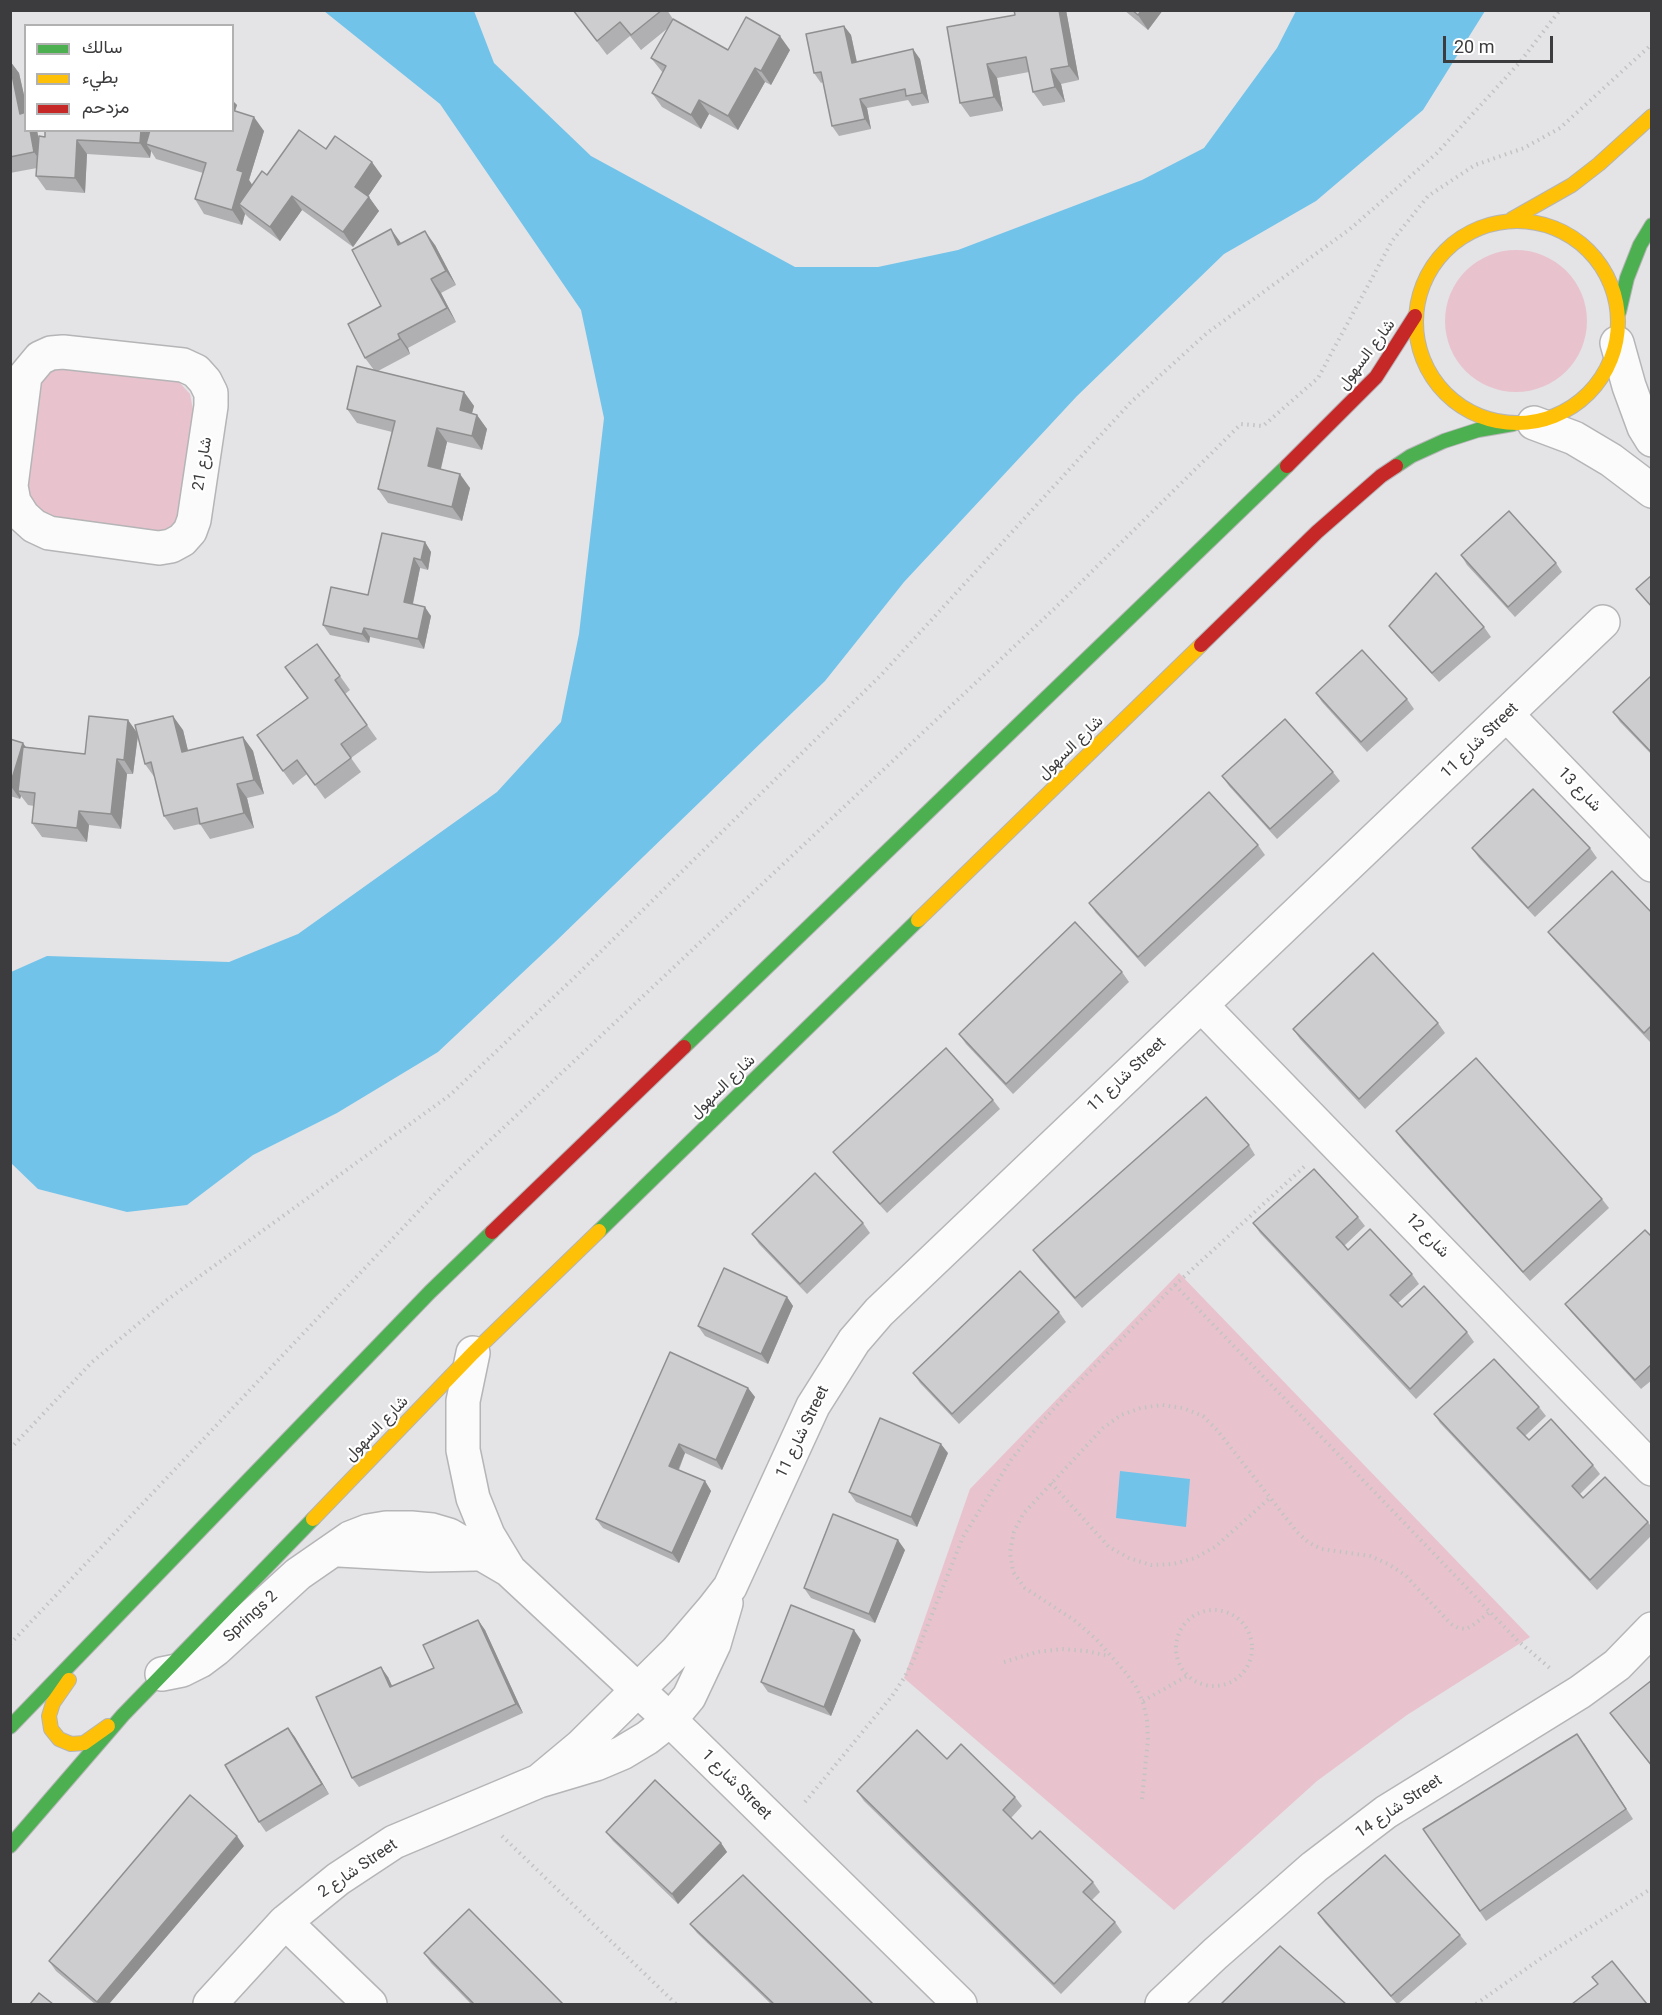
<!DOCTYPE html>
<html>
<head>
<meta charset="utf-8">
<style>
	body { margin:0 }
	#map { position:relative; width:1662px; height:2015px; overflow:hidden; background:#e4e3e6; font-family:Roboto,Vazirmatn,sans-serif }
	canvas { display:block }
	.frame { position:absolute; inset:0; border:12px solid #3c3b3d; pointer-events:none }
	.legend { position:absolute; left:24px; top:24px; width:210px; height:108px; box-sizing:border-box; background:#fff; border:2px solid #b1b1b1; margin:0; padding:8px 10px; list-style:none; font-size:18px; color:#3c3b3d }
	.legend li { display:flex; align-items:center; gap:12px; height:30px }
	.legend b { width:30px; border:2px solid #b1b1b1 }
	.scale { position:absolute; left:1443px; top:36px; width:110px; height:27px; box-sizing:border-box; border:3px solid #3c3b3d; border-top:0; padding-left:8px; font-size:18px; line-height:21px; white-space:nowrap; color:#3c3b3d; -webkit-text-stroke:4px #fff; paint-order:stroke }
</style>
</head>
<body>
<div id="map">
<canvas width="1662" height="2015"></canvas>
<div class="frame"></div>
<ul class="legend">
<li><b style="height:8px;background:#4caf50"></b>سالك</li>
<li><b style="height:8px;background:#ffc107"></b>بطيء</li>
<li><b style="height:8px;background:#c62828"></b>مزدحم</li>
</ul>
<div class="scale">20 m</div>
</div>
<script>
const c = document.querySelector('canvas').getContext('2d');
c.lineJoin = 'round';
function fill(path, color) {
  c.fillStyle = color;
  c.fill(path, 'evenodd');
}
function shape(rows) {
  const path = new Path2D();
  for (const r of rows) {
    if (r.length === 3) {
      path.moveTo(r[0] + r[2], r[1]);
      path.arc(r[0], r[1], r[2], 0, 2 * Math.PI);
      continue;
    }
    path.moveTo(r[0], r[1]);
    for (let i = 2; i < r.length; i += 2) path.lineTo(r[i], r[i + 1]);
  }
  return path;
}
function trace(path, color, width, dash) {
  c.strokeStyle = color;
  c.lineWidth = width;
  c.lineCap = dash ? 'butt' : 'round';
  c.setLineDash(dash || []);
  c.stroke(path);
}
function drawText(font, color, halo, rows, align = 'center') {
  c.font = font + ' Roboto,Vazirmatn,sans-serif';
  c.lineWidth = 4.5;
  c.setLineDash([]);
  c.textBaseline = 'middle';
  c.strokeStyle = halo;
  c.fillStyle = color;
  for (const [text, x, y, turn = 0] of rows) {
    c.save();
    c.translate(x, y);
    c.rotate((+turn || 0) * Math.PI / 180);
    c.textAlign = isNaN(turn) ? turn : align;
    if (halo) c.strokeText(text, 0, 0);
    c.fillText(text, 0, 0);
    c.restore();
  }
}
const green = shape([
	[1516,321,71],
	[56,366,166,377,179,382,190,394,193,410,180,513,174,525,163,534,48,523,24,491,36,385,44,374],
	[1179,1273,1530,1637,1407,1715,1317,1781,1174,1910,904,1678,970,1489]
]);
const water = shape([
	[324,11,474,11,494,63,591,156,795,267,878,267,958,250,1142,180,1204,148,1277,48,1296,11,1485,11,1423,110,1316,201,1224,254,1077,396,904,582,825,681,553,944,438,1052,337,1113,253,1155,187,1205,127,1212,38,1189,11,1163,11,972,47,956,229,962,298,934,497,792,561,722,579,634,604,418,581,310,440,104],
	[1120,1471,1190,1479,1186,1527,1116,1518]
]);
const path = shape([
	[1175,1285,1518,1641,1551,1669],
	[10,1449,92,1362,167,1300,450,1095,576,976,881,675,1131,402,1207,333,1350,229,1437,153,1520,62,1560,10],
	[1051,1483,1109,1547,1129,1558,1151,1565,1173,1564,1195,1558,1215,1547,1271,1497],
	[1214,1648,38],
	[10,1644,449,1179,1055,608,1241,424,1263,426,1318,378,1392,241,1428,196,1475,165,1524,148,1560,128,1652,44],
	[1004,1662,1037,1652,1062,1649,1086,1651,1109,1656],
	[1143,1701,1187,1676],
	[1142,1799,1148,1740,1147,1720,1143,1702,1136,1687,1126,1673,1096,1639,1074,1620,1025,1588,1013,1572,1010,1552,1014,1532,1023,1514,1103,1428,1121,1415,1141,1408,1162,1405,1183,1408,1203,1416,1217,1430,1297,1532,1308,1542,1321,1549,1370,1556,1388,1564,1405,1575,1451,1624,1458,1628,1466,1629,1473,1625,1490,1612],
	[805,1802,892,1696,904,1678,915,1657,963,1537,1011,1460,1039,1425,1070,1391,1175,1285,1306,1165],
	[502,1836,676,2004],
	[1476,2004,1543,1957,1652,1888]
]);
const street = shape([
	[1617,343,1629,386,1644,427,1652,440],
	[63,352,183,365,196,371,205,381,211,393,211,406,194,520,190,531,182,540,171,546,159,548,49,533,34,526,23,516,14,502,11,486,25,376,40,358,51,353,63,352],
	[1534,423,1574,438,1611,460,1652,491],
	[1507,715,1652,865],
	[1201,1005,1652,1469],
	[473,1353,463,1401,463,1450,473,1498,488,1535,508,1568],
	[339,1550,429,1555,476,1554],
	[162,1674,182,1670,200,1661,216,1649,298,1574,350,1538,368,1531,386,1528,411,1528,432,1530,449,1535,509,1570,670,1720,960,2004],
	[539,1781,581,1746,677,1651,713,1609,730,1587,813,1406,854,1341,879,1312,1603,622],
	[285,1922,370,2004],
	[210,2004,285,1922,338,1879,394,1842,539,1781,596,1764,622,1753,647,1738,670,1720,689,1697,714,1644,726,1603],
	[1162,2004,1215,1954,1314,1867,1386,1812,1580,1692,1617,1665,1652,1629]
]);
const fast = shape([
	[1619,312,1627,278,1640,245,1652,225],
	[1396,466,1411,456,1444,441,1478,430,1513,424],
	[684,1047,1287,466],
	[599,1231,918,920],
	[10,1727,430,1292,492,1232],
	[10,1846,123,1715,313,1519]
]);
const slow = shape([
	[1512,219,1572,185,1599,164,1652,116],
	[1517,322,101],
	[918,920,1201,645],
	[313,1519,473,1353,599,1231],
	[69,1680,53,1703,49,1716,51,1729,59,1739,71,1744,84,1743,108,1726]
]);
const jam = shape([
	[1287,466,1376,377,1415,316],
	[1201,645,1317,532,1381,476,1396,466],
	[492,1232,684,1047]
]);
const wall = shape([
	[573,10,667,10,673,19,728,50,790,50,771,85,765,82,738,130,709,114,701,129,662,107,652,93,663,73,651,58,668,28,641,50,630,36,607,55],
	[1014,10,1066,10,1079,80,1061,84,1065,102,1043,106,1033,92,1029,72,997,78,1003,111,970,117,960,103,1015,15],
	[1124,10,1163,10,1148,30],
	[844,26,851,35,857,62,920,59,929,103,912,106,908,100,867,108,871,129,839,136,832,126,823,82,821,83,814,73],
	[10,61,19,73,26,104,26,130,37,130,38,139,45,137,232,130,232,100,237,105,235,111,264,131,249,180,252,185,267,175,326,149,382,176,368,196,379,211,353,247,302,210,280,241,249,218,245,214,242,225,204,214,195,199,203,173,156,159,151,151,150,158,87,154,85,193,46,190,36,176,37,168,10,173],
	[401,244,435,245,456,285,441,293,456,322,408,348,410,354,378,371,464,392,474,406,472,413,477,415,487,429,482,450,447,442,441,469,470,488,462,521,388,503,378,489,392,432,357,423,347,409,374,370,365,358],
	[425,542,431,552,428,570,420,568,413,604,431,616,424,649,370,637,369,643,330,635,323,625,368,595],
	[1461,555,1556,563,1562,572,1515,617,1467,565],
	[1389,626,1484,627,1491,637,1439,682,1396,635],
	[317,644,350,690,345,694,377,739,351,758,361,772,325,799,307,774,293,785,257,735,307,698,285,667],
	[1652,675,1652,755,1620,722,1613,712],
	[1316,693,1407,699,1414,709,1367,752,1322,702],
	[128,720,137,733,183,730,188,751,243,737,253,751,264,794,247,798,254,828,210,839,200,824,174,830,164,816,155,778,145,764,138,736,133,774,127,774,121,829,89,825,87,842,42,837,32,823,34,806,28,805,21,796,20,799,10,796,10,739,26,747,85,754],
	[1333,772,1340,781,1277,839,1229,786,1222,776],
	[1258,845,1265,855,1145,967,1096,913,1089,903],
	[1472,848,1590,848,1597,858,1535,917,1479,858],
	[1652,913,1652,1041,1650,1042,1555,941,1548,932],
	[1122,972,1129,982,1013,1094,966,1044,959,1034],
	[1438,1023,1445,1033,1365,1109,1300,1039,1293,1029],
	[993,1100,1000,1109,887,1213,840,1161,833,1152],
	[1396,1131,1602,1199,1609,1208,1530,1281,1403,1141],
	[1249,1145,1255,1155,1082,1308,1040,1260,1033,1250],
	[1358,1217,1365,1226,1344,1246,1348,1250,1412,1274,1419,1284,1398,1303,1402,1307,1467,1332,1474,1342,1416,1399,1260,1233,1253,1223],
	[863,1223,870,1233,807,1294,759,1244,752,1234],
	[1652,1237,1652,1380,1641,1389,1572,1313,1565,1304],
	[787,1297,793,1306,768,1364,705,1336,698,1326],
	[1059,1312,1066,1322,959,1424,920,1383,913,1373],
	[670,1352,748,1388,755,1397,722,1470,685,1453,679,1470,705,1481,711,1491,679,1563,603,1528,596,1519],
	[1539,1407,1546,1416,1525,1436,1529,1440,1593,1465,1600,1474,1580,1494,1583,1498,1648,1522,1652,1528,1652,1535,1597,1590,1440,1423,1434,1414],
	[948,1453,917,1527,856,1502,849,1492],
	[905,1550,875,1623,811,1598,804,1588],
	[478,1620,485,1630,523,1713,359,1787,352,1778,388,1677,392,1686,434,1668],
	[861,1640,831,1716,768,1692,761,1682],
	[1652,1680,1652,1767,1610,1713],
	[288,1728,329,1794,266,1832,259,1822],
	[1584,1743,1633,1819,1486,1921,1423,1829],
	[947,1759,1015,1797,1022,1806,1011,1818,1032,1839,1093,1882,1100,1892,1092,1900,1115,1922,1122,1932,1061,1994,864,1801,857,1791],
	[606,1832,721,1843,727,1852,678,1904,613,1841],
	[244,1846,109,2004,95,2004,56,1971,49,1961],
	[1318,1913,1460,1935,1467,1944,1398,2004,1397,2004,1325,1923],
	[690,1924,873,2004,771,2004,697,1933],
	[424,1953,563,2004,471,2004,431,1963]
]);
const shadedWall = shape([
	[1059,10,1066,10,1079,80,1069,66],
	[1142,10,1163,10,1148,30,1138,15],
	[844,26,851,35,859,73,852,63],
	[780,36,790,50,771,85,761,71],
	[913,49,920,59,929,103,922,93],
	[10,61,19,73,26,104,26,121,20,114,10,65],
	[987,64,997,78,1003,111,994,97],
	[755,68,765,82,738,130,728,116],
	[1051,69,1061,84,1065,102,1055,87],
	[860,99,867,108,871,129,865,119],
	[232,100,237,105,232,120],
	[699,100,709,114,701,129,691,115],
	[254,117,264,131,249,180,253,186,239,204,245,214,242,225,232,210,237,170],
	[30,130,37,130,44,166,34,152],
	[141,130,152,130,146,144,151,151,150,158,140,143],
	[77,140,87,154,85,193,75,178],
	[372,162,382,176,365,201,355,187],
	[292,196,302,210,280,241,270,227],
	[369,197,379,211,353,247,343,232],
	[391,229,401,243,398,245],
	[425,231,435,245,456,285,446,271],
	[431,279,441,293,456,322,447,308],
	[398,334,408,348,410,354,400,339],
	[464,392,474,406,469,424,460,410],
	[477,415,487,429,482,450,472,436],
	[437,428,447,442,438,480,428,466],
	[460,474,470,488,462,521,452,507],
	[425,542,431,552,428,570,421,560],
	[414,558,420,568,411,612,404,602],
	[425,607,431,616,424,649,418,639],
	[364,628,370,637,369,643,362,634],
	[173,716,183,730,192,767,182,752],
	[128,720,138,734,133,774,124,760],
	[243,737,253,751,264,794,254,780],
	[23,743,33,757,18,791,21,796,20,799,10,785],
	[117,759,127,774,121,829,111,814],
	[237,784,247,798,254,828,244,813],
	[79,811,89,825,87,842,77,828],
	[787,1297,793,1306,768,1364,761,1354],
	[748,1388,755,1397,722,1470,716,1460],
	[679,1444,685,1453,676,1475,669,1466],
	[941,1444,948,1453,917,1527,911,1517],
	[705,1481,711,1491,679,1563,672,1553],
	[898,1540,905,1550,875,1623,869,1614],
	[478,1620,485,1630,523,1713,516,1704],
	[854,1630,861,1640,831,1716,824,1707],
	[381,1667,388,1677,397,1697,390,1687],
	[288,1728,295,1737,329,1794,322,1784],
	[237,1836,244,1846,109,2004,98,2004,97,2002],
	[721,1843,727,1852,678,1904,672,1894]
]);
const building = shape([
	[573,10,662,10,631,35,620,22,597,41,573,10],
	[1014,10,1059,10,1069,66,1051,69,1055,87,1033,92,1026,57,987,64,994,97,960,103,947,27,1015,15,1014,10],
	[1132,10,1142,10,1138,15,1132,10],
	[746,17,780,36,761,71,755,68,728,116,699,100,691,115,652,93,666,66,651,58,673,19,728,50,746,17],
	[844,26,852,63,913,49,922,93,906,96,905,89,860,99,865,119,832,126,821,72,814,73,806,34,844,26],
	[10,65,20,114,26,112,26,130,30,130,34,152,10,157,10,65],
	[232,110,254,117,237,170,243,172,232,210,195,199,206,163,146,144,150,130,232,130,232,110],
	[45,130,141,130,140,143,77,140,75,178,36,176,39,136,45,137,45,130],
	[299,130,326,149,335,136,372,162,355,187,369,197,343,232,292,196,270,227,239,204,262,171,267,175,299,130],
	[391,229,398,245,425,231,446,271,431,279,447,308,398,334,400,339,365,358,348,324,381,306,352,250,391,229],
	[357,366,464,392,460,410,477,415,472,436,437,428,428,466,460,474,452,507,378,489,395,421,347,409,357,366],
	[1509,511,1556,563,1508,607,1461,555,1509,511],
	[382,533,425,542,421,560,414,558,404,602,425,607,418,639,364,628,362,634,323,625,331,587,368,595,382,533],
	[1436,573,1484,627,1432,673,1389,626,1436,573],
	[1652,575,1652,607,1636,589,1652,575],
	[317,644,340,676,335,680,367,725,341,744,351,758,315,785,297,760,283,771,257,735,308,698,285,667,317,644],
	[1362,650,1407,699,1361,742,1316,693,1362,650],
	[1652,675,1652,753,1613,712,1652,675],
	[89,716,128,720,124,760,117,759,111,814,79,811,77,828,32,823,35,793,18,791,23,747,85,754,89,716],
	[173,716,182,752,243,737,254,780,237,784,244,813,200,824,197,808,164,816,151,762,145,764,135,725,173,716],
	[1285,719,1333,772,1270,829,1222,776,1285,719],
	[10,739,23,743,10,785,10,739],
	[1533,789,1590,848,1528,908,1472,848,1533,789],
	[1209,792,1258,845,1138,957,1089,903,1209,792],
	[1612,871,1652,913,1652,1025,1644,1033,1548,932,1612,871],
	[1075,922,1122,972,1006,1084,959,1034,1075,922],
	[1373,953,1438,1023,1359,1099,1293,1029,1373,953],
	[946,1048,993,1100,880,1204,833,1152,946,1048],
	[1476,1058,1602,1199,1523,1272,1396,1131,1476,1058],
	[1206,1097,1249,1145,1075,1298,1033,1250,1206,1097],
	[1314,1169,1358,1217,1336,1237,1342,1243,1348,1250,1370,1229,1412,1274,1390,1295,1402,1307,1424,1286,1467,1332,1410,1389,1253,1223,1314,1169],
	[815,1173,863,1223,800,1284,752,1234,815,1173],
	[1645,1230,1652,1237,1652,1364,1635,1380,1565,1304,1645,1230],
	[724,1268,787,1297,761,1354,698,1326,724,1268],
	[1020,1271,1059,1312,952,1414,913,1373,1020,1271],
	[670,1352,748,1388,716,1460,679,1444,669,1466,705,1481,672,1553,596,1519,670,1352],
	[1494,1359,1539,1407,1517,1428,1529,1440,1551,1419,1593,1465,1572,1486,1583,1498,1605,1477,1648,1522,1590,1580,1434,1414,1494,1359],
	[880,1418,941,1444,911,1517,849,1492,880,1418],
	[833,1514,898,1540,869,1614,804,1588,833,1514],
	[791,1605,854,1630,824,1707,761,1682,791,1605],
	[478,1620,516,1704,352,1778,316,1697,381,1667,390,1687,434,1668,423,1645,478,1620],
	[1652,1680,1652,1766,1610,1713,1652,1680],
	[288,1728,322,1784,259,1822,225,1765,288,1728],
	[917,1730,947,1759,961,1744,1015,1797,1003,1810,1032,1839,1040,1831,1093,1882,1083,1892,1115,1922,1054,1984,857,1791,917,1730],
	[1577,1734,1626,1809,1480,1911,1423,1829,1577,1734],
	[655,1780,721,1843,672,1894,606,1832,655,1780],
	[190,1795,237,1836,97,2002,49,1961,190,1795],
	[1385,1855,1460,1935,1391,1996,1318,1913,1385,1855],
	[743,1875,873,2004,774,2004,690,1924,743,1875],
	[469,1909,563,2004,474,2004,424,1953,469,1909],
	[1280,1946,1346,2004,1221,2004,1280,1946],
	[1612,1961,1647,2004,1572,2004,1598,1984,1592,1977,1612,1961],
	[39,1993,53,2004,30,2004,39,1993]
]);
const streetNames = [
	["شارع السهول",1367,355,-53],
	["شارع 21",203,464,-81],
	["شارع 11 Street",1480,741,-44],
	["شارع السهول",1071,748,-44],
	["شارع 13",1579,790,46],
	["شارع 11 Street",1127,1075,-43],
	["شارع السهول",723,1087,-44],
	["شارع 12",1427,1236,46],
	["شارع السهول",377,1429,-46],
	["شارع 11 Street",803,1432,-64],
	["Springs 2",251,1617,-43],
	["شارع 1 Street",736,1785,45],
	["شارع 14 Street",1399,1807,-34],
	["شارع 2 Street",358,1869,-34]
];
fill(green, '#e8c3ce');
fill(water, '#71c3ea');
trace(street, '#b5b4b6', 36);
trace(fast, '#b5b4b6', 16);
trace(slow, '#b5b4b6', 16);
trace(jam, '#b5b4b6', 16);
trace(path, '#c3c3c3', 4, [1.5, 4.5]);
trace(street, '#fbfbfb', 33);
trace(fast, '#4caf50', 14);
trace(slow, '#ffc107', 14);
trace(jam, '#c62828', 14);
fill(wall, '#b0afb1');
fill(shadedWall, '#908f90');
fill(building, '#cdccce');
trace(building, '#908f90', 1.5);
drawText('16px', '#3c3b3d', '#fff', streetNames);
</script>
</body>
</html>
